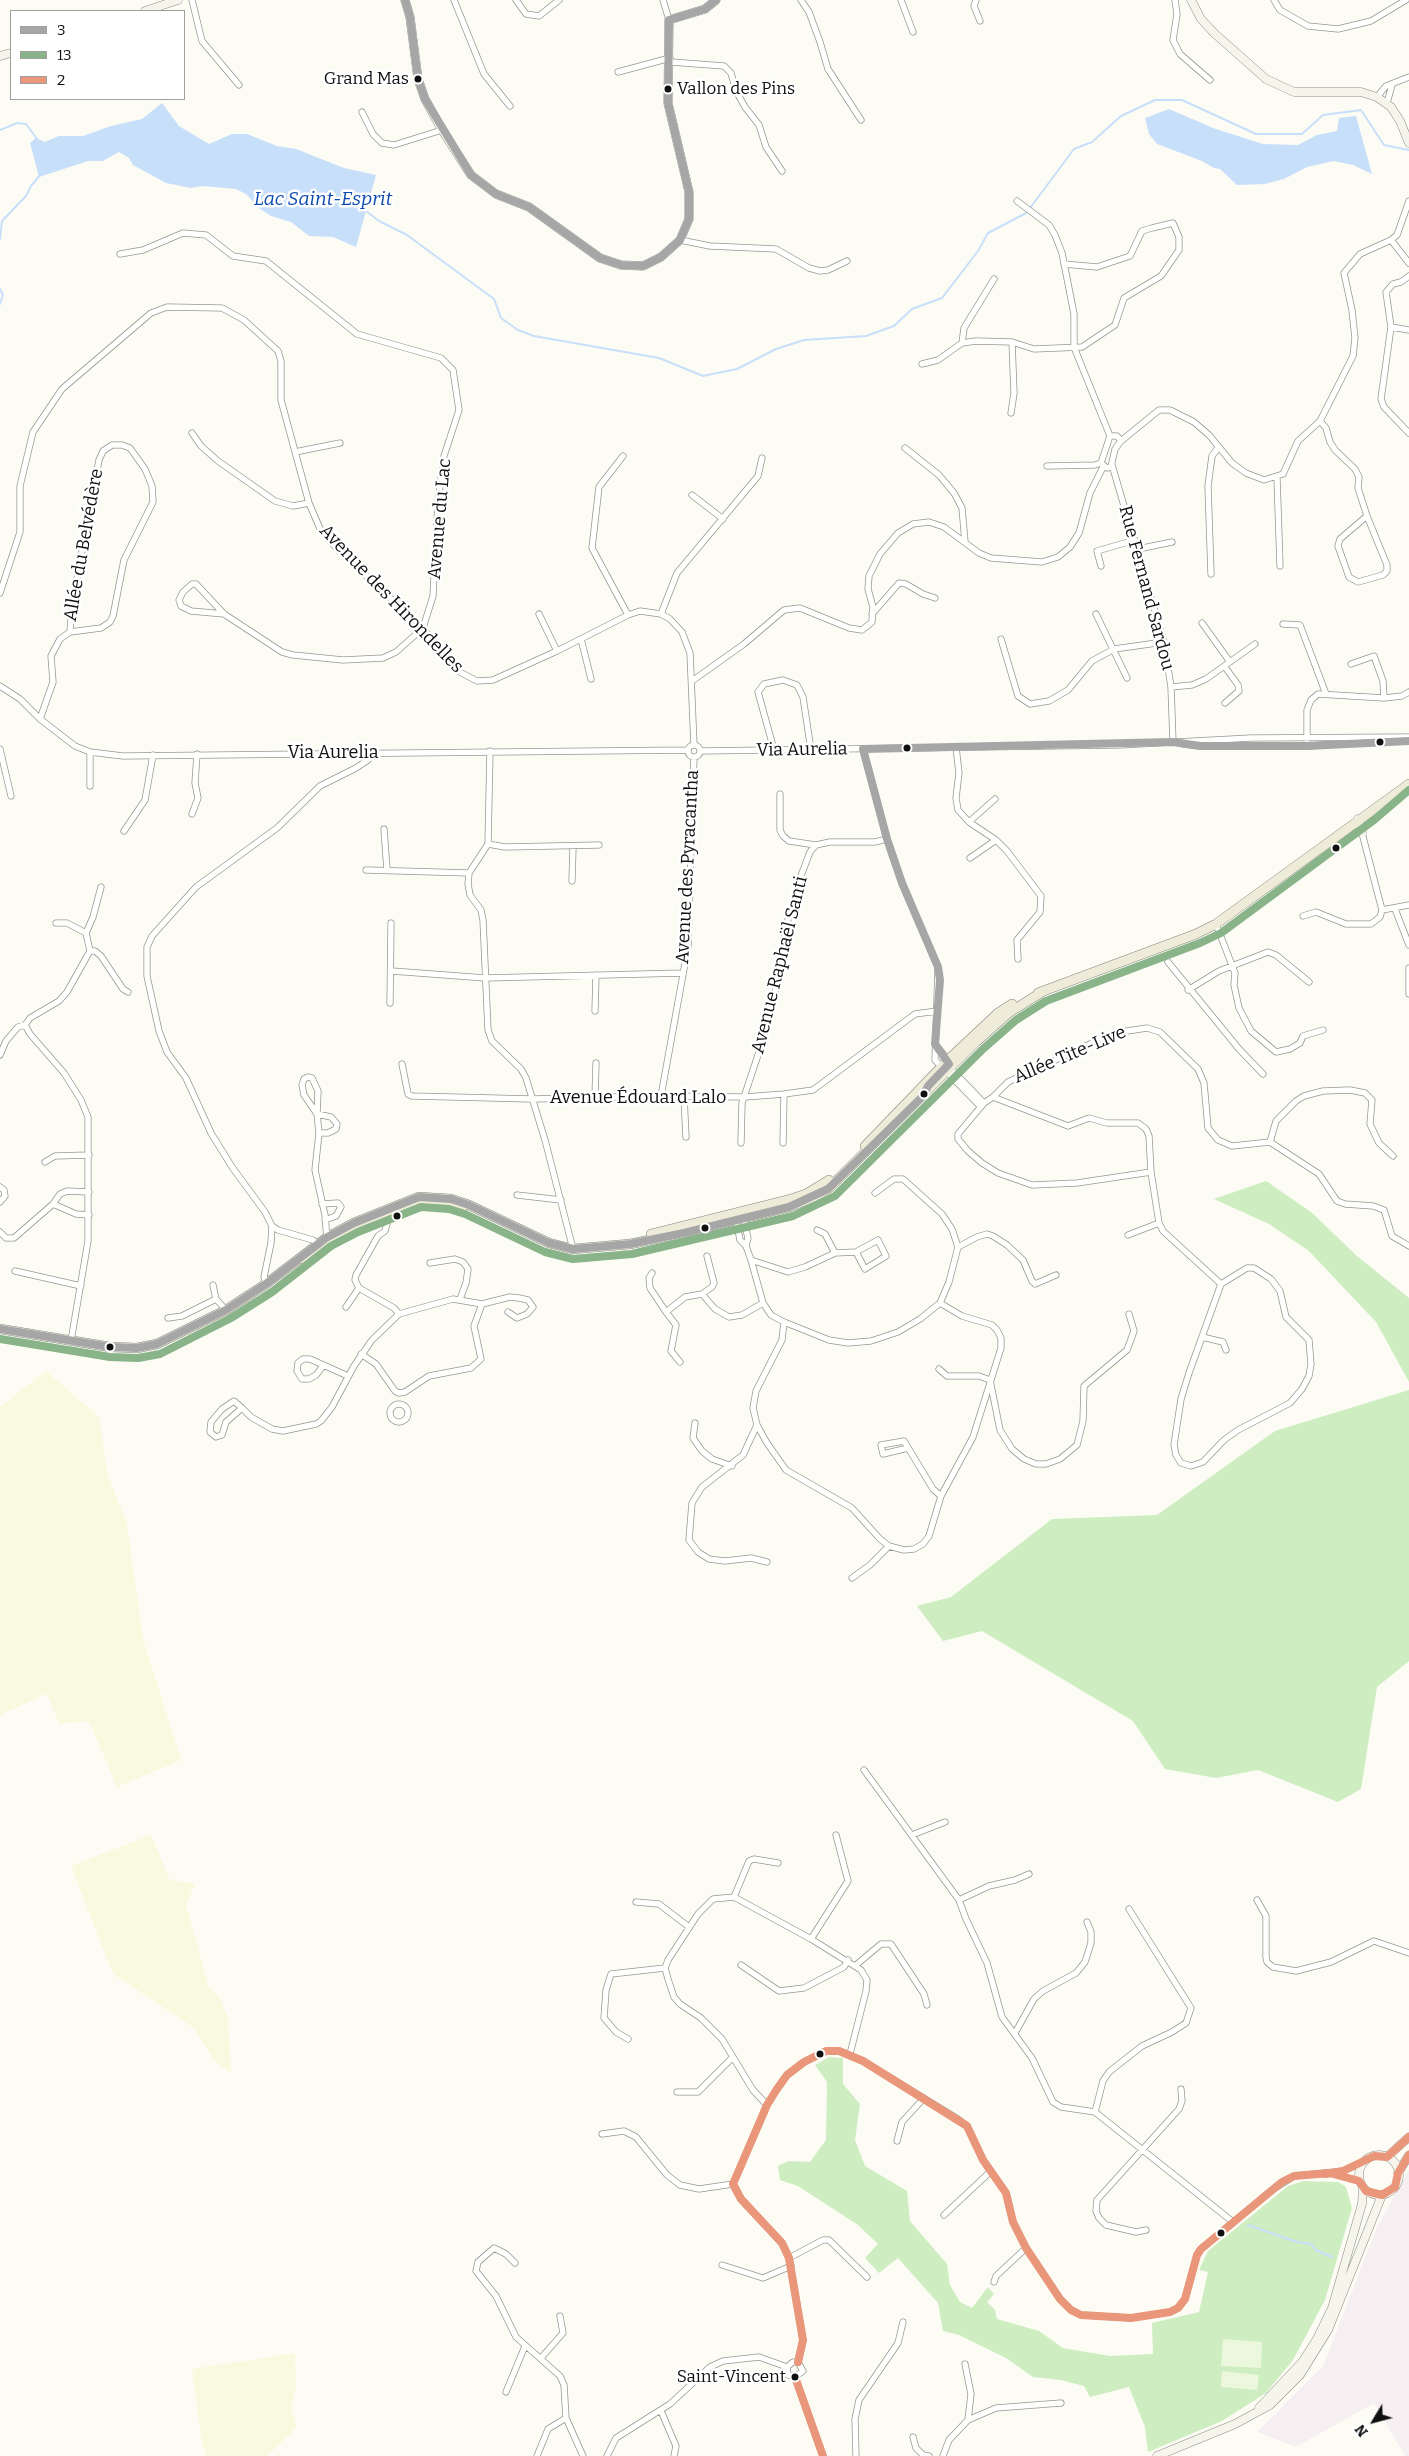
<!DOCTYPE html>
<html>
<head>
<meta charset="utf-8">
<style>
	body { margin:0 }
	#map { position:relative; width:1409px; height:2456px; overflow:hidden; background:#fcfcf5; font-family:Bitter,serif }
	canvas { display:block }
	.legend { position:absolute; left:10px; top:10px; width:175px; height:90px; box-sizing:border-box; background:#fff; border:1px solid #9f9f9f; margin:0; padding:6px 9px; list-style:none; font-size:15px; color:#101010 }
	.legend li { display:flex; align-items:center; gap:10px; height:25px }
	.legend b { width:25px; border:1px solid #9f9f9f }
	.north { position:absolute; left:1349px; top:2396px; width:50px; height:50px; -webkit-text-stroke:4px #fff; paint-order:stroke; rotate:233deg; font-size:14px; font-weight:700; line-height:20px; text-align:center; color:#101010 }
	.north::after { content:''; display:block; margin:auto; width:18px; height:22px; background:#101010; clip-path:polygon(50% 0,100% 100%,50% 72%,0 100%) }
</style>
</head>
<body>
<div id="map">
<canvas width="1409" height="2456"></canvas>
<ul class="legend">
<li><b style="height:6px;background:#a6a6a6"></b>3</li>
<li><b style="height:6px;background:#89b389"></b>13</li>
<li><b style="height:6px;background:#e9967a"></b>2</li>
</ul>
<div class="north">N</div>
</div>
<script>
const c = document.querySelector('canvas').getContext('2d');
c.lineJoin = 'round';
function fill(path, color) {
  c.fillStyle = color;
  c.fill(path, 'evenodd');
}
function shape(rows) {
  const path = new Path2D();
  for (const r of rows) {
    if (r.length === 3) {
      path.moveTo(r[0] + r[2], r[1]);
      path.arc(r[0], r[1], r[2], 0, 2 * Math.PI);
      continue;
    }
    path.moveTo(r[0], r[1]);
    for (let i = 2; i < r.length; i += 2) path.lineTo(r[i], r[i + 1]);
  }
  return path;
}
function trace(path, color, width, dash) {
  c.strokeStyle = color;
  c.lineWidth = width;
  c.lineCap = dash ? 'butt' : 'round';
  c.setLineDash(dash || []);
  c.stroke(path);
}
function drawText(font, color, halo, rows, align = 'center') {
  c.font = font + ' Bitter,serif';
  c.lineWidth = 5;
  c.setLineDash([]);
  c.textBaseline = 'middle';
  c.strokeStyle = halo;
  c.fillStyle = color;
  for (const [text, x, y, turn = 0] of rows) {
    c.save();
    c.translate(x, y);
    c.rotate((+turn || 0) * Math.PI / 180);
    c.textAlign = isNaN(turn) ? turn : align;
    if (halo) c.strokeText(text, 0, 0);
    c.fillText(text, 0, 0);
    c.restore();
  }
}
const industrial = shape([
	[1409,2170,1409,2456,1405,2456,1374,2403,1296,2447,1257,2432,1323,2366,1378,2225]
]);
const farmland = shape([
	[46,1371,99,1417,108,1475,127,1524,143,1639,181,1760,117,1787,89,1721,59,1724,47,1694,0,1715,0,1407],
	[151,1835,170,1880,195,1884,186,1905,209,1987,218,1995,228,2018,231,2074,213,2059,194,2028,113,1974,71,1866],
	[295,2353,296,2387,291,2407,297,2427,267,2456,206,2456,201,2438,192,2369]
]);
const forest = shape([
	[1266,1181,1311,1212,1357,1256,1409,1298,1409,1382,1376,1322,1309,1251,1269,1224,1214,1199],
	[1409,1390,1409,1661,1377,1687,1361,1789,1338,1802,1258,1770,1216,1778,1165,1769,1133,1721,982,1631,943,1641,917,1606,951,1597,1052,1519,1157,1515,1275,1431],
	[829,2057,843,2058,843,2084,860,2104,855,2140,865,2166,907,2191,910,2221,947,2264,950,2285,960,2302,972,2308,988,2287,994,2294,987,2302,995,2310,997,2319,1039,2331,1063,2348,1110,2356,1153,2354,1152,2323,1199,2312,1208,2272,1199,2270,1208,2251,1288,2186,1303,2181,1338,2182,1346,2187,1352,2208,1325,2300,1293,2360,1266,2393,1222,2421,1148,2452,1145,2427,1129,2387,1090,2397,1084,2386,1061,2380,1033,2377,1006,2358,959,2335,943,2331,938,2303,898,2258,879,2273,865,2258,878,2244,858,2225,798,2186,780,2180,778,2166,788,2161,810,2162,826,2140,827,2082,815,2065]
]);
const pitch = shape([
	[1223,2339,1262,2342,1261,2368,1221,2366],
	[1222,2371,1259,2375,1257,2390,1221,2387]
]);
const water = shape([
	[162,103,179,126,209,144,232,134,247,134,277,146,296,149,344,168,376,175,356,247,333,237,309,236,291,222,271,216,260,209,246,194,236,189,202,186,191,188,166,183,133,165,129,158,119,152,103,161,88,161,39,177,30,143,36,138,45,142,59,136,83,136,111,126,142,119],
	[1169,109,1213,128,1263,144,1298,145,1317,135,1337,131,1339,118,1356,116,1372,174,1353,165,1334,161,1307,167,1284,179,1265,184,1237,185,1220,169,1214,168,1202,161,1157,144,1149,134,1145,118]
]);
const stream = shape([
	[0,130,17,123,26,124,37,139],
	[1030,208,1074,149,1092,142,1121,116,1155,100,1182,100,1256,134,1302,134,1323,115,1361,110,1384,145,1409,150],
	[366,211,379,221,407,235,494,299,501,318,518,330,534,336,659,358,703,376,737,369,776,349,804,340,866,336,894,326,912,309,942,298,978,251,988,233,1028,212],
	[0,239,2,221,26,196,31,186,40,175],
	[0,289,3,295,0,304],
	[1248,2225,1297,2242,1311,2244,1316,2250,1332,2257]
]);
const street = shape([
	[192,0,202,41,239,85],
	[454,0,484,74,510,106],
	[516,0,526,14,539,16,559,0],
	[663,0,669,20],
	[801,0,809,12,820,42,828,69,861,120],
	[901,0,913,32],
	[976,0,974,6,980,21],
	[1175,0,1177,14,1173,40,1180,54,1210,80],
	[1274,0,1280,10,1308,26,1338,29,1371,21,1406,0],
	[671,62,724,66,731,73,736,91,745,107,759,125,766,147,782,171],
	[618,72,670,58],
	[1377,97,1386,86,1409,77],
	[1387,103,1392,85],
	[362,112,373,134,382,143,394,145,442,130],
	[1017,201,1049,225,1055,235,1062,253,1074,314,1074,347,1110,436],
	[680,240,710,246,776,249,809,268,820,271,828,270,847,261],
	[1391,240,1409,263],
	[120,254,143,250,183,233,206,235,233,256,266,261,357,334,441,358,453,370,459,410,444,456,438,501,433,596,423,628,396,652,383,658,343,660,293,655,282,652,224,614,191,611,181,606,179,600,183,592,192,584,196,584,224,614],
	[1409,276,1401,282,1393,284,1386,292,1391,327,1381,399,1384,407,1409,433],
	[1391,327,1409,330],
	[962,343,964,328,994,279],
	[922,364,938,360,962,343,976,341,1012,342,1034,349,1082,347,1115,325,1124,298,1161,276,1179,250,1179,237,1173,223,1152,228,1142,231,1130,256,1097,267,1064,264],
	[1011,413,1014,393,1012,342],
	[1320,421,1326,428,1330,442,1335,450,1355,469,1359,477,1358,488,1367,516,1340,539,1338,546,1349,577,1358,582,1383,575,1387,571,1387,565,1367,516],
	[192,433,201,446,218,461,275,501,293,506,309,503],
	[1110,436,1117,436,1121,441,1115,449,1111,467,1107,468,1101,463,1110,436],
	[1121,441,1159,410,1170,410,1194,422,1209,435,1232,463,1246,473,1264,480,1283,474,1298,441,1320,421,1353,356,1355,338,1352,310,1344,273,1360,254,1391,240,1397,235,1409,201],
	[905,448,939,475,954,493,962,508,965,542],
	[295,452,340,443],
	[623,456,599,487,592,548,628,615],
	[1112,465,1164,642,1171,687,1173,742],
	[1047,466,1095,465,1101,463],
	[1277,478,1280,566],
	[692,495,723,519],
	[1138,549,1172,542],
	[1101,566,1097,551,1135,540],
	[1211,574,1208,486,1212,456,1218,448],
	[0,593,20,532,20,486,33,432,62,389,151,313,167,307,222,308,244,320,278,351,281,361,281,400,309,503,321,531,338,550,423,628,456,670,477,681,493,680,557,651,628,615,640,611,661,614,670,619,682,632,690,653,694,745],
	[539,614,557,651],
	[661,614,677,573,758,476,762,458],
	[872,614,899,583,906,584,923,594,935,598],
	[1096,614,1127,678],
	[1202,623,1230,662],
	[1283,624,1300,625,1326,694],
	[581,639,591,679],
	[1001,639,1018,696,1030,704,1049,701,1068,690,1092,661,1114,649,1164,642],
	[1351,664,1374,656,1383,681,1384,698],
	[692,681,744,644,784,610,800,608,849,628,862,630,872,622,873,607,868,589,869,576,880,554,898,533,913,524,929,522,944,527,979,553,991,558,1042,562,1058,557,1070,547,1079,533,1090,493,1103,467],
	[0,686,20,699,40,719,75,746,90,752,123,756,688,750],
	[1171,687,1192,685,1206,679,1255,644],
	[1225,703,1239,691,1238,685,1225,667],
	[40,719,53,682,51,656,60,639,70,632,72,605,99,460,103,451,112,445,122,445,130,448,145,469,152,486,153,502,124,560,113,616,110,622,101,628,70,632],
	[1307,741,1307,710,1311,700,1318,694,1384,698,1402,696,1409,692],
	[1183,744,1200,746,1307,746,1371,742],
	[694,751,6],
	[956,747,959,773,956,798,958,810,969,822,996,840,1007,851,1041,896,1040,912,1017,940,1018,959],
	[0,749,11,796],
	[863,749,887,839,902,883,938,967,935,1060,981,1107],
	[774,750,758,692,764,684,783,680,797,685,803,697,811,750],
	[490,751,488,844,469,873,468,884,470,895,481,910,483,920,488,1030,492,1041,521,1069,526,1078,545,1140,573,1249],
	[700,751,1120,745,1251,738,1409,737],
	[90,786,90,752],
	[780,794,780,830,783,836,789,841,816,845],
	[192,814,198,798,195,783,197,754],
	[969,822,995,799],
	[384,829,387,870],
	[124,831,145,800,153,755],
	[1362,833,1382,910,1409,905],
	[488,844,505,847,599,845],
	[970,858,996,840],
	[366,870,469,873],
	[572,881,573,847],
	[1395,909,1409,945],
	[1303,916,1316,912,1346,924,1371,924,1380,917,1382,910],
	[56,923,67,923,86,933],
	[1216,924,1235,973,1234,985,1239,1008,1251,1031,1276,1052,1290,1049,1300,1043,1303,1036,1323,1030],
	[90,951,86,933,93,917,101,887],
	[90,951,95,951,101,956,123,989,128,992],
	[1168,962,1239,1049,1263,1074],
	[1409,968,1409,994],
	[392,971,485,978,683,973],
	[1188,990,1219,971,1268,952,1276,955,1309,982],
	[390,1003,391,923],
	[595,1011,596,975],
	[25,1025,30,1034,64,1073,81,1100,88,1117,88,1241,71,1341],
	[935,1044,948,1060,950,1068,984,1103],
	[0,1055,6,1041,18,1027,25,1025,30,1018,59,1001,67,992,90,951],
	[402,1064,408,1094,412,1096,532,1099,661,1096,745,1097,784,1094,813,1090,915,1014,937,1011],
	[661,1096,688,947,694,757],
	[684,1096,686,1137],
	[595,1097,596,1063],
	[993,1097,1068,1126,1089,1118,1107,1123,1138,1123,1146,1129,1149,1136,1151,1172],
	[319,1133,328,1133,336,1129,337,1124,331,1117,317,1114,318,1091,312,1078,308,1077,304,1079,302,1085,304,1095,317,1114,319,1133,315,1170,325,1215,327,1240],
	[1270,1142,1276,1121,1296,1101,1304,1096,1323,1091,1350,1090,1365,1093,1372,1100,1370,1124,1379,1143,1393,1156],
	[741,1143,742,1103,759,1052,777,985,787,923,802,873,810,852,816,845,830,842,875,842,887,839],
	[783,1143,784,1094],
	[45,1162,55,1156,89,1155],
	[0,1187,4,1190,5,1196,0,1202],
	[875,1193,894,1179,903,1179,942,1214,952,1229,958,1247,949,1282,940,1303],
	[517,1195,561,1200],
	[53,1204,76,1214,89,1215],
	[322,1204,338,1203,341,1207,336,1216,325,1220],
	[383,1218,387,1224,385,1231,378,1236,356,1275,355,1280,359,1288,394,1308,399,1314],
	[743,1218,748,1238,746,1246],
	[736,1220,740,1240,746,1246,751,1260,763,1303,771,1315,784,1322,782,1340,756,1391,753,1408,757,1425,767,1443,786,1470,852,1508,880,1539,889,1546,904,1550,914,1549,923,1544,929,1536,941,1496,973,1437,1001,1348,1001,1338,997,1330,992,1325,962,1316,940,1303,920,1319,898,1332,871,1341,848,1343,829,1340,784,1322],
	[817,1230,825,1234,835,1253],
	[0,1232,6,1238,14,1238,53,1204,60,1194,67,1191,89,1192],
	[1128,1235,1159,1223],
	[319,1245,313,1240,278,1230,272,1226,265,1212,232,1167,211,1133,186,1078,167,1052,159,1031,147,976,147,947,152,936,196,887,277,828,320,786,356,768,368,760,373,753],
	[958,1247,977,1237,987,1234,993,1236,1007,1245,1023,1260,1032,1281,1035,1284,1056,1275],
	[751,1260,788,1272,805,1267,835,1253,856,1252,878,1240,886,1256,865,1269,856,1252],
	[430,1263,455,1259,463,1262,468,1269,466,1283,460,1299],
	[1247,1268,1254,1268,1271,1279,1280,1291,1286,1317,1309,1340,1311,1364,1309,1376,1302,1389,1290,1403,1238,1430,1224,1440,1203,1462,1191,1466,1181,1463,1176,1455,1174,1445,1181,1399,1189,1373,1221,1284,1247,1268],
	[15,1271,81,1286],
	[652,1273,649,1278,650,1288,666,1312],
	[266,1284,264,1277,271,1243,272,1226],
	[1221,1284,1163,1231,1159,1223,1151,1172,1077,1183,1032,1185,998,1173,982,1163,968,1151,958,1139,958,1134,984,1103,993,1097,1008,1082,1114,1033,1147,1028,1160,1032,1198,1069,1204,1083,1208,1128,1218,1140,1232,1146,1270,1142,1319,1174,1337,1201,1345,1204,1373,1206,1384,1210,1392,1236,1409,1246],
	[213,1285,216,1299,226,1310],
	[702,1294,712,1287,714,1283,707,1256],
	[346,1307,359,1288],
	[168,1318,182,1316,216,1299],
	[1202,1337,1223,1342,1226,1350],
	[361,1354,376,1364,395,1391,399,1393,405,1392,429,1376,471,1368,481,1359,474,1326,482,1304],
	[680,1362,671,1351,676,1325,666,1312,685,1297,702,1294,715,1309,729,1317,742,1315,763,1303],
	[323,1366,316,1375,309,1379,302,1379,297,1371,298,1363,303,1359,310,1359,348,1376],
	[939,1369,947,1376,979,1376,990,1380,1000,1430,1012,1449,1024,1459,1036,1464,1046,1464,1060,1459,1077,1445,1083,1421,1084,1386,1127,1350,1134,1331,1129,1314],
	[399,1413,9],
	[242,1408,226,1422,222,1435,216,1437,210,1432,211,1422,222,1409,234,1401,242,1408,251,1417,272,1429,283,1431,316,1424,321,1421,332,1407,354,1366,372,1340,399,1314,453,1299,482,1304,510,1297,519,1298,528,1300,533,1307,527,1314,517,1318,508,1312],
	[695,1423,693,1438,702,1451,712,1459,732,1466],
	[757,1425,743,1455,702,1487,692,1503,689,1540,698,1552,709,1559,725,1561,751,1558,767,1562],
	[908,1448,883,1454,881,1445,904,1441,933,1489,941,1496],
	[852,1578,870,1565,889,1546],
	[864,1770,959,1900,966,1919,987,1963,1002,2017,1032,2058,1053,2102,1061,2107,1095,2112,1233,2222],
	[912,1835,945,1822],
	[734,1897,749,1861,754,1859,778,1863],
	[959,1900,989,1886,1015,1880,1029,1874],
	[1257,1900,1266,1916,1266,1957,1267,1962,1273,1967,1296,1971,1331,1962,1374,1941,1409,1953],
	[636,1902,659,1904,689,1927],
	[811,1939,848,1881,836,1835],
	[741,1965,779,1991,804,1988,844,1967,848,1960],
	[856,1965,881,1944,891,1944,924,1994,927,2005],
	[1015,2033,1034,1999,1043,1991,1076,1973,1085,1962,1091,1943,1091,1932,1087,1922],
	[628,2039,616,2032,604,2018,606,1990,611,1974,665,1968],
	[677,2092,698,2092,733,2057],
	[767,2105,753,2090,722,2039,701,2018,680,2004,674,1997,668,1979,665,1968,668,1960,698,1914,713,1899,734,1897,811,1939,861,1970,867,1980,866,1991,850,2054],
	[1095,2112,1103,2081,1109,2072,1142,2046,1172,2032,1186,2023,1191,2008,1129,1909],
	[602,2134,624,2131,636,2137,667,2175,680,2185,699,2189,733,2184],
	[897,2141,902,2122,924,2098],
	[1334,2174,1359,2181],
	[944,2215,991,2171],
	[1146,2230,1136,2232,1106,2225,1099,2218,1096,2211,1097,2200,1179,2109,1182,2101,1181,2089],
	[789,2258,823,2240,829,2240,867,2277],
	[515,2263,506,2254,494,2248,478,2262,476,2271,496,2296,516,2337,560,2376,564,2385,566,2418,583,2456],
	[722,2265,763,2278,791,2266],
	[994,2282,996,2276,1026,2248],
	[541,2358,563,2333,560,2316],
	[798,2362,803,2340,789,2258,782,2243,741,2199,733,2184,767,2105,777,2089,787,2075,804,2062,826,2051,839,2051,863,2061,958,2119,967,2126,983,2160,1006,2193,1013,2222,1026,2248,1060,2299,1071,2310,1081,2315,1131,2318,1170,2312,1178,2308,1185,2299,1197,2255,1201,2249,1272,2190,1294,2176,1343,2171,1364,2162],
	[965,2364,971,2394,968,2420],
	[795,2377,823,2456],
	[795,2377,788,2375,787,2367,793,2362,798,2362],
	[795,2377,803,2371,798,2362],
	[506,2392,525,2346],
	[661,2411,676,2446,674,2456],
	[913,2437,916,2448,923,2455,929,2456],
	[537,2456,548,2429,566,2418],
	[607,2456,616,2438,670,2404,710,2367,723,2361,759,2357,787,2367],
	[856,2456,855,2419,859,2400,898,2343,903,2322],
	[943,2456,949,2440,968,2420,996,2408,1061,2403]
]);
const secondary = shape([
	[405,0,410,17,418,79,425,99,442,130,471,175,496,194,529,207,600,258,621,265,643,266,661,257,680,240,689,219,689,192,668,103,669,20,705,9,716,0],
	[1191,0,1201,19,1214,33,1266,79,1294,92,1361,92,1377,97,1391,107,1400,121,1409,143],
	[145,11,178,0],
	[0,56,11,53],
	[1358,819,1362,833],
	[1379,2175,20],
	[1387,2157,1409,2137],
	[1398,2173,1409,2155],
	[1259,2408,1303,2361,1317,2339,1332,2308,1362,2204,1363,2187],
	[1157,2456,1235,2424,1270,2405,1300,2375,1328,2330,1382,2195]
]);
const primary = shape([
	[1038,993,1196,934,1216,924,1409,784],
	[865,1146,948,1060,998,1013,1012,1004],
	[651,1234,791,1199,806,1194,829,1180],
	[303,1259,342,1237,411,1208,434,1203,462,1209],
	[0,1329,110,1347,137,1348,157,1344,226,1310,266,1284,326,1238,354,1223,419,1197,451,1199,469,1205,549,1243,573,1249,630,1244,684,1233,789,1207,814,1197,828,1189,976,1042,1010,1012,1042,992]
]);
const bus1 = shape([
	[405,0,410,17,418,79,425,99,471,175,496,194,529,207,600,258,621,265,643,266,661,257,680,240,689,219,689,192,668,103,669,20],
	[669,20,705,9,716,0],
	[863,749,1173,742,1200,746,1307,746,1409,741],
	[0,1329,110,1347,137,1348,157,1344,226,1310,266,1284,326,1238,354,1223,419,1197,451,1199,469,1205,549,1243,573,1249,630,1244,684,1233,789,1207,828,1189,923,1096,928,1086,949,1064,935,1044,940,980,938,967,902,883,887,839,863,749]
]);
const bus2 = shape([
	[0,1339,110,1357,138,1358,160,1354,231,1318,272,1292,331,1246,358,1232,421,1207,449,1209,465,1214,545,1252,573,1259,632,1254,793,1216,835,1196,983,1049,1016,1020,1046,1001,1200,943,1221,933,1374,820,1409,790]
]);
const bus3 = shape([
	[1326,2174,1343,2171,1374,2156,1387,2157,1409,2137],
	[798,2362,803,2340,789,2258,782,2243,741,2199,733,2184,767,2105,777,2089,787,2075,804,2062,826,2051,839,2051,863,2061,967,2126,983,2160,1006,2193,1013,2222,1026,2248,1060,2299,1071,2310,1081,2315,1131,2318,1170,2312,1178,2308,1185,2299,1197,2255,1201,2249,1282,2182,1294,2176,1330,2173,1359,2181,1366,2191,1382,2195,1395,2187,1398,2173,1409,2155],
	[795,2377,823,2456]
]);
const markers = [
	[418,79,4.5,"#101010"],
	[668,89,4.5,"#101010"],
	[1380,742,4.5,"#101010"],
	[907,748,4.5,"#101010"],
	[1336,848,4.5,"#101010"],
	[924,1094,4.5,"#101010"],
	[397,1216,4.5,"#101010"],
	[705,1228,4.5,"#101010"],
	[110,1347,4.5,"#101010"],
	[820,2054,4.5,"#101010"],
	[1221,2233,4.5,"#101010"],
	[795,2377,4.5,"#101010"]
];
const busNames = [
	["Grand Mas",409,79],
	["Vallon des Pins",677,89,"left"],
	["Saint-Vincent",786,2377]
];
const streetNames = [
	["Avenue du Lac",440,519,-85],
	["Allée du Belvédère",84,545,-80],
	["Rue Fernand Sardou",1146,588,75],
	["Avenue des Hirondelles",391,599,46],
	["Via Aurelia",802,750,-1],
	["Via Aurelia",333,753],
	["Avenue des Pyracantha",688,867,-87],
	["Avenue Raphaël Santi",780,965,-76],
	["Allée Tite-Live",1070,1055,-23],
	["Avenue Édouard Lalo",638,1098]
];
const waterNames = [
	["Lac Saint-Esprit",323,200]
];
fill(industrial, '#f5eff1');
fill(farmland, '#f8fae0');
fill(forest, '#ceedc0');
fill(pitch, '#ecf8dd');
fill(water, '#c8dffa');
trace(stream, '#c8dffa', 2);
trace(street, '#969693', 7);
trace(secondary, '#8d8d8a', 9);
trace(primary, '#848480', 10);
trace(street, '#fffffe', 5.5);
trace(secondary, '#f5f5eb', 8);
trace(primary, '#eeecd9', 9);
trace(bus1, '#a6a6a6', 8);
trace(bus2, '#89b389', 8);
trace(bus3, '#e9967a', 8);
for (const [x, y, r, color] of markers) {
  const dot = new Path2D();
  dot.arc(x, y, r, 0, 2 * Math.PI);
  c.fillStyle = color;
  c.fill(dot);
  trace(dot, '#fff', 2);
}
drawText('17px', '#101010', '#fff', busNames, 'right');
drawText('18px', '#101010', '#fff', streetNames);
drawText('italic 19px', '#0b49af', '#fff', waterNames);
</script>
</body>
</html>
